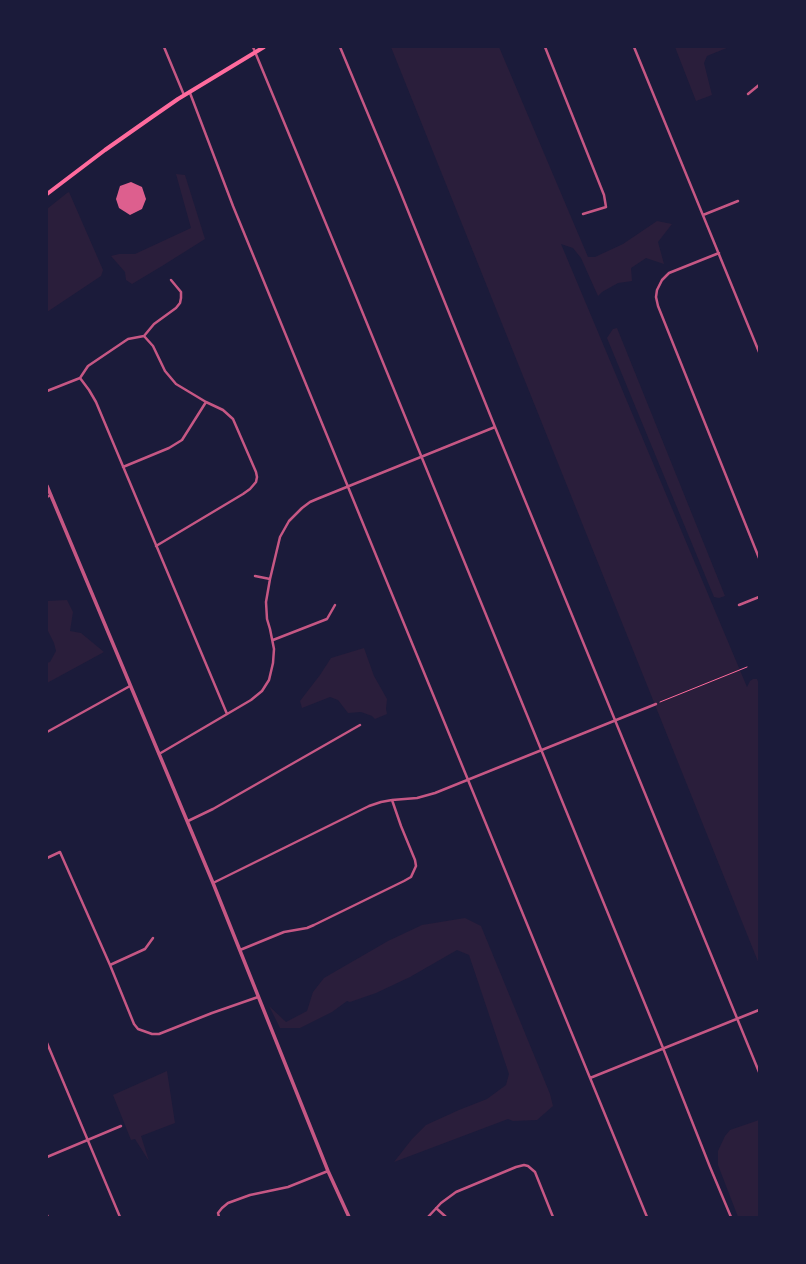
<!DOCTYPE html>
<html>
<head>
<meta charset="utf-8">
<style>
	body { margin:0 }
	#map { position:relative; width:806px; height:1264px; overflow:hidden; background:#1b1b3a; font-family:Overpass,sans-serif }
	canvas { display:block }
	.frame { position:absolute; inset:0; border:48px solid #1b1b3a; pointer-events:none }
</style>
</head>
<body>
<div id="map">
<canvas width="806" height="1264"></canvas>
<div class="frame"></div>
</div>
<script>
const c = document.querySelector('canvas').getContext('2d');
c.lineJoin = 'round';
function fill(path, color) {
  c.fillStyle = color;
  c.fill(path, 'evenodd');
}
function shape(rows) {
  const path = new Path2D();
  for (const r of rows) {
    path.moveTo(r[0], r[1]);
    for (let i = 2; i < r.length; i += 2) path.lineTo(r[i], r[i + 1]);
  }
  return path;
}
function trace(path, color, width, dash) {
  c.strokeStyle = color;
  c.lineWidth = width;
  c.lineCap = dash ? 'butt' : 'round';
  c.setLineDash(dash || []);
  c.stroke(path);
}
const green = shape([
	[391,47,499,47,588,257,595,257,623,244,657,221,672,224,658,242,664,264,646,258,631,268,632,281,618,283,602,292,598,296,581,258,573,248,561,244,747,687,750,681,753,679,757,679,759,684,759,964],
	[675,47,729,47,707,56,704,63,712,95,696,101],
	[176,174,185,175,205,239,162,266,132,284,126,280,125,272,111,256,119,254,135,254,191,228],
	[69,192,103,270,101,276,47,312,47,209,67,193],
	[617,328,725,596,719,598,714,597,607,338,613,329],
	[67,600,73,612,70,631,81,633,104,652,47,683,47,663,50,662,56,651,54,643,47,629,47,601],
	[364,648,374,676,387,699,386,709,387,714,375,719,372,716,361,712,348,713,338,700,330,697,302,708,300,701,320,675,331,658],
	[465,918,481,926,550,1094,553,1106,537,1120,513,1121,508,1119,394,1162,412,1139,426,1125,459,1110,487,1099,506,1085,509,1074,469,955,457,950,410,977,376,993,350,1002,347,1001,332,1012,300,1028,280,1028,269,1006,286,1022,307,1011,313,992,324,978,388,941,422,925],
	[167,1071,175,1123,141,1136,149,1161,135,1139,131,1140,113,1095],
	[759,1120,759,1217,738,1217,718,1165,718,1151,725,1136,730,1130]
]);
const building = shape([
	[131,182,142,187,146,199,142,209,130,215,119,208,116,199,120,186]
]);
const path = shape([
	[660,702,747,667]
]);
const minor = shape([
	[164,47,184,95],
	[253,47,355,294,663,1048,710,1167,731,1217],
	[340,47,398,186,495,427,759,1072],
	[545,47,604,195,606,207,583,214],
	[634,47,759,352],
	[190,93,233,206,647,1217],
	[748,94,759,85],
	[703,215,738,201],
	[719,253,669,273,662,280,657,290,656,297,658,306,759,558],
	[144,336,154,324,176,308,180,303,181,298,181,292,171,280],
	[80,378,89,390,96,402,227,714],
	[47,391,80,378,88,366,128,339,144,336,153,346,165,371,176,384,206,402,223,410,233,419,256,472,257,477,256,482,250,489,243,494,156,546],
	[123,467,169,448,182,440,206,402],
	[47,497,51,495],
	[255,576,270,579],
	[739,605,759,597],
	[273,640,327,619,335,605],
	[47,732,130,686],
	[159,754,251,700,262,691,269,680,273,663,274,649,270,629,267,619,266,602,270,579,280,537,289,521,302,508,310,502,317,499,495,427],
	[188,821,213,809,360,725],
	[47,858,60,852,110,965,134,1024,138,1029,152,1034,159,1034,212,1013,258,997],
	[213,883,369,806,381,802,392,800,417,798,435,793,656,704],
	[240,950,284,932,307,928,314,925,404,881,411,877,416,866,415,860,401,826,392,800],
	[110,965,145,949,153,938],
	[47,1043,120,1217],
	[590,1078,759,1010],
	[47,1157,121,1126],
	[436,1208,446,1217],
	[47,1215,48,1217],
	[219,1217,218,1213,222,1208,228,1203,250,1195,288,1187,328,1171],
	[428,1217,441,1203,456,1192,516,1167,524,1165,528,1166,535,1172,553,1217]
]);
const tertiary = shape([
	[47,486,213,883,328,1171,349,1217]
]);
const primary = shape([
	[47,194,105,150,152,117,178,99,264,47]
]);
fill(green, '#2a1e3b');
fill(building, '#dd5f8e');
trace(path, '#ff6b9d', 1);
trace(minor, '#c65784', 2.5);
trace(tertiary, '#c65784', 3.5);
trace(primary, '#ff6b9d', 4);
</script>
</body>
</html>
